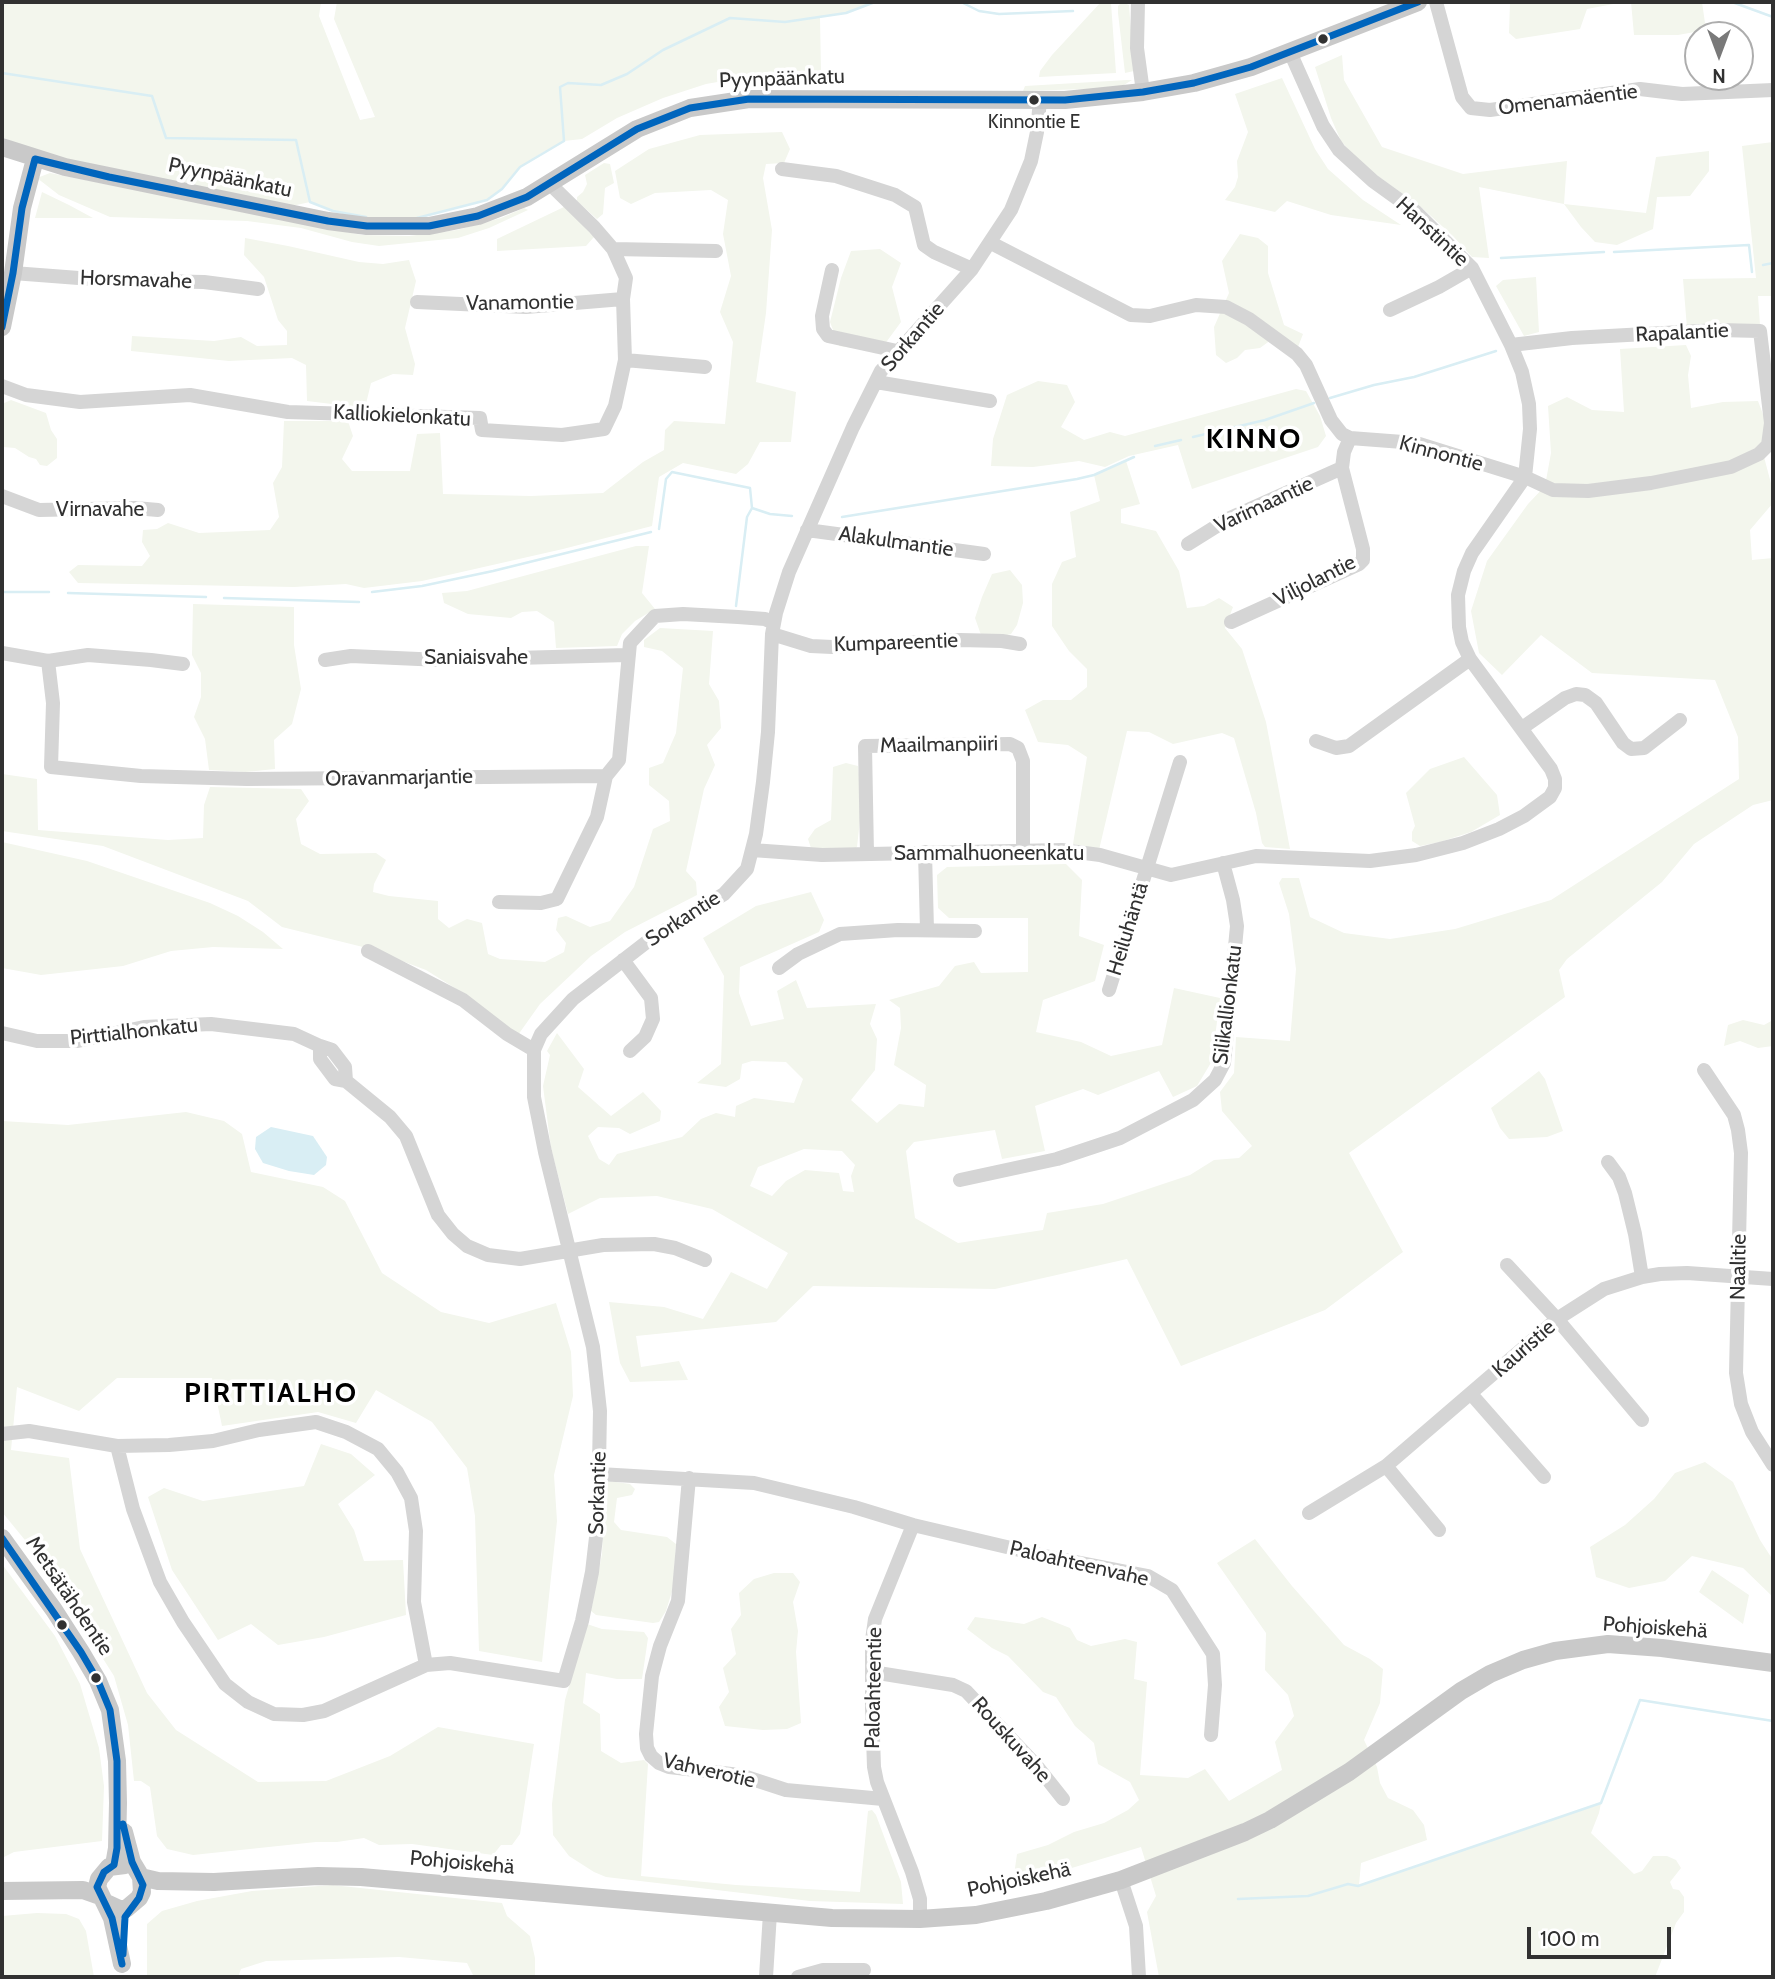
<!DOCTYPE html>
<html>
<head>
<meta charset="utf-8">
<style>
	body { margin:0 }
	#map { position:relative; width:1775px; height:1979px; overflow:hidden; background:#fff; font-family:Cabin,sans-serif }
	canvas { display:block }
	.frame { position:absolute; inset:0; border:4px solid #313131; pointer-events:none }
	.north { position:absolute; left:1684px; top:21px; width:70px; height:70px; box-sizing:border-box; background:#fff; border:2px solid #adadad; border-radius:50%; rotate:180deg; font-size:19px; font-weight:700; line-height:28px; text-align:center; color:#313131 }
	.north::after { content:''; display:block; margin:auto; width:24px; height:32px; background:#797979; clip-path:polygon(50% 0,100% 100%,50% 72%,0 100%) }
	.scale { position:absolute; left:1527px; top:1927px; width:144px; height:32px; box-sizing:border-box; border:4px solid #313131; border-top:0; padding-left:9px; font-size:21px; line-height:24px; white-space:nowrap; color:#313131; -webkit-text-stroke:5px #fff; paint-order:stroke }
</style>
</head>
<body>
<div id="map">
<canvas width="1775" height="1979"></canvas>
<div class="frame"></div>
<div class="north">N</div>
<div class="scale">100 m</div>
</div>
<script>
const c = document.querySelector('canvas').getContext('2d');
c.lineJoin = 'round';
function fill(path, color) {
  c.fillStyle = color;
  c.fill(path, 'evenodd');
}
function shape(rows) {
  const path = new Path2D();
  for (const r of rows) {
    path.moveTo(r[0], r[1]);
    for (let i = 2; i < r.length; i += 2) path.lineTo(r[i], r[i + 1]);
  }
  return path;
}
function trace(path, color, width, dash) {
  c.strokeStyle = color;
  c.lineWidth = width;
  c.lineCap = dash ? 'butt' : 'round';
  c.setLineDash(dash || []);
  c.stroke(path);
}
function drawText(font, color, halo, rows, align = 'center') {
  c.font = font + ' Cabin,sans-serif';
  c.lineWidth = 7;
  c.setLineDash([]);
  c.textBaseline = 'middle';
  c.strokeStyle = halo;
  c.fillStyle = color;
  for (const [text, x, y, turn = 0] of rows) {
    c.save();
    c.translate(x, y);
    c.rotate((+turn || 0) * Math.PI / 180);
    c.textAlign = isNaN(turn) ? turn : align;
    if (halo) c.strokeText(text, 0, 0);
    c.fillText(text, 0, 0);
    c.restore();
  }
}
const green = shape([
	[2,2,321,2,319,16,360,120,375,117,334,19,337,2,875,2,846,13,820,17,821,72,816,76,792,74,735,79,706,84,663,98,617,118,582,139,564,141,540,154,520,167,502,189,487,200,414,219,381,221,333,211,310,202,292,206,115,172,27,148,2,137],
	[1101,2,1111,3,1116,73,1039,77,1040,71,1052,55],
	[1122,2,1129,5,1134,71,1125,73,1118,13,1118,6],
	[1624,2,1587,9,1580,29,1516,39,1509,33,1510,3],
	[1631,2,1702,2,1706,30,1678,35,1634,35],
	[1342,55,1344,80,1382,147,1463,174,1567,161,1564,204,1646,213,1656,157,1709,151,1709,171,1690,196,1657,197,1653,229,1617,245,1595,242,1581,227,1564,204,1479,187,1489,258,1472,257,1453,236,1421,207,1361,164,1341,141,1331,118,1315,67],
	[1282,78,1315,149,1328,169,1363,200,1401,225,1331,215,1287,201,1275,212,1225,200,1235,187,1238,177,1237,161,1248,132,1235,94],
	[1127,80,1132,80,1119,88,1023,91,1025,86],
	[782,132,790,149,784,163,766,164,763,178,772,230,766,313,756,382,796,392,791,442,760,442,748,464,736,474,683,463,659,477,652,526,563,549,422,581,364,588,346,584,294,587,78,583,69,572,78,565,142,566,150,556,142,542,143,530,157,529,168,523,199,533,270,530,279,517,273,483,282,467,284,421,348,421,353,436,342,459,352,471,410,471,417,434,440,433,443,494,531,496,603,493,643,462,664,450,665,430,674,421,725,424,733,342,720,312,731,276,723,234,728,200,711,190,655,193,631,204,620,198,615,171,649,149,700,135],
	[1773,142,1773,296,1758,296,1760,325,1687,328,1683,279,1756,278,1742,146],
	[604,163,610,164,614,183,605,188,603,214,597,219,577,201,577,197,583,192,587,184,585,175],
	[50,173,362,235,409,236,457,230,501,218,524,208,528,210,489,228,458,238,379,246,352,242,301,228,247,221,110,217,59,195,37,178],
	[42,192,69,205,93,218,35,218],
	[566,206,594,237,586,246,497,251,497,239],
	[1240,234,1258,238,1268,246,1268,273,1284,325,1303,334,1298,347,1275,337,1260,348,1245,350,1237,358,1226,363,1216,355,1214,327,1229,293,1222,261],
	[245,238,288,246,359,262,383,264,409,260,416,281,405,328,415,364,413,375,393,374,371,383,365,408,307,401,306,365,292,358,229,361,131,351,132,336,214,341,241,337,257,346,287,345,287,331,278,320,264,277,244,255],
	[880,249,901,263,892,287,901,322,879,352,839,346,830,322,841,278,851,251],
	[1536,277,1539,332,1524,336,1496,286,1503,280],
	[1686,345,1691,356,1688,375,1691,408,1723,402,1758,401,1770,433,1763,453,1773,491,1773,503,1750,530,1752,560,1773,558,1773,800,1753,805,1694,844,1662,882,1567,959,1559,970,1565,997,1349,1153,1403,1252,1325,1310,1181,1366,1127,1259,995,1289,813,1286,776,1322,636,1336,641,1367,679,1361,688,1380,630,1382,620,1363,609,1302,664,1307,703,1319,731,1272,767,1289,788,1253,712,1209,657,1196,600,1198,568,1214,551,1148,543,1086,550,1055,547,1051,557,1033,584,1069,578,1087,611,1116,643,1092,661,1111,660,1121,630,1134,619,1128,598,1127,588,1136,599,1159,609,1165,617,1154,682,1137,701,1119,716,1113,735,1117,736,1106,754,1098,794,1103,803,1079,786,1062,752,1061,742,1064,740,1079,726,1087,697,1083,721,1064,724,976,703,938,756,906,811,892,824,920,819,932,740,967,739,993,751,1026,784,1019,777,991,796,980,807,1008,876,1004,870,1024,877,1039,875,1070,851,1100,877,1123,899,1104,924,1107,926,1085,894,1065,901,1028,900,1008,889,1000,939,986,955,966,974,962,981,973,1028,972,1028,918,949,918,938,908,937,875,947,867,1066,864,1082,880,1079,936,1104,945,1095,981,1043,1000,1036,1032,1081,1042,1111,1056,1162,1045,1174,988,1220,998,1212,1061,1197,1086,1173,1097,1159,1071,1098,1095,1083,1089,1035,1106,1045,1151,1002,1159,995,1130,914,1142,906,1151,915,1218,958,1243,1043,1230,1047,1213,1103,1204,1190,1175,1214,1160,1239,1158,1252,1146,1222,1111,1220,1092,1234,1073,1236,1037,1290,1041,1296,969,1289,914,1279,883,1282,878,1299,878,1310,917,1344,933,1390,939,1455,929,1551,900,1739,779,1738,737,1715,680,1592,673,1541,635,1502,675,1479,653,1471,611,1487,561,1528,504,1545,486,1551,453,1548,406,1567,397,1592,410,1624,412,1620,349],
	[804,1149,842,1151,855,1165,851,1176,854,1192,843,1191,839,1173,805,1170,786,1181,772,1196,750,1186,758,1167],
	[1038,381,1067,385,1075,402,1061,427,1084,440,1110,432,1125,436,1296,389,1306,391,1320,416,1326,436,1318,447,1192,489,1178,445,1129,456,1105,467,1079,461,1033,467,991,466,993,439,1007,395],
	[11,400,46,413,51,430,57,439,57,458,47,466,40,465,36,459,29,457,15,448,3,447,2,449,2,404],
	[1126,461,1140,504,1121,509,1121,523,1156,531,1179,571,1187,608,1204,606,1219,598,1233,607,1225,628,1242,649,1266,722,1290,849,1265,847,1262,843,1256,813,1234,738,1222,733,1173,744,1149,732,1127,731,1099,850,1073,844,1087,757,1068,745,1038,742,1025,710,1043,700,1071,700,1087,687,1087,669,1069,651,1052,626,1052,584,1062,562,1076,557,1070,512,1100,501,1094,475],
	[636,546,649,546,642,593,655,609,635,621,622,634,617,646,556,648,554,622,537,611,522,612,511,618,468,614,444,603,442,593,467,591],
	[1010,570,1022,585,1023,603,1017,625,1011,634,1000,637,981,635,975,618,982,597,992,574],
	[193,604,294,607,294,645,301,689,292,724,274,740,275,769,246,772,209,770,205,739,194,717,201,697,201,673,192,655],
	[660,628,713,631,709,684,719,701,721,728,707,745,715,765,704,789,686,871,696,882,697,895,625,932,591,956,540,1004,518,1035,458,990,426,970,367,948,282,927,248,901,103,846,2,831,2,774,37,779,38,830,168,840,203,838,204,805,210,787,301,789,309,801,296,819,301,844,320,854,376,853,386,860,374,884,373,892,389,896,438,901,438,919,449,928,467,919,482,923,488,954,500,959,545,962,564,952,566,943,556,930,558,918,566,916,590,927,610,921,634,887,653,829,670,821,669,801,649,785,649,768,663,763,676,733,683,668,662,651,644,647,644,640],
	[1464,757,1497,795,1500,815,1471,832,1440,842,1420,846,1412,841,1412,832,1415,826,1406,793,1430,769],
	[846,763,858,766,862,802,857,847,850,852,811,848,808,839,815,829,831,820,833,767],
	[2,842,87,861,210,903,238,916,263,932,283,949,213,947,171,951,123,966,41,975,2,968],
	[1743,1020,1764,1025,1773,1020,1773,1046,1758,1048,1740,1041,1724,1046,1728,1025],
	[1539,1071,1545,1079,1563,1131,1547,1137,1509,1139,1500,1128,1491,1108],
	[186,1112,224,1121,242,1134,251,1172,323,1187,345,1201,382,1273,441,1312,489,1323,556,1303,571,1352,573,1396,554,1475,557,1521,542,1662,479,1651,475,1516,467,1468,432,1422,376,1390,356,1423,318,1412,222,1426,212,1378,117,1378,79,1411,17,1387,11,1450,69,1458,80,1549,147,1693,176,1730,258,1782,326,1781,390,1756,438,1727,534,1744,520,1834,512,1845,501,1845,493,1855,412,1844,379,1845,364,1838,337,1842,316,1842,193,1855,167,1849,157,1836,150,1787,141,1781,134,1781,128,1725,114,1676,38,1556,2,1512,2,1121,68,1125],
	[321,1444,351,1454,375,1475,338,1504,354,1530,364,1561,403,1560,406,1615,324,1637,278,1645,251,1624,218,1640,172,1570,148,1497,164,1488,203,1501,304,1486],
	[1705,1462,1733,1482,1760,1540,1773,1560,1773,1597,1743,1568,1692,1556,1665,1581,1629,1588,1596,1577,1590,1547,1625,1525,1654,1499,1675,1473],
	[609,1481,630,1484,635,1489,632,1495,617,1498,614,1522,621,1530,667,1537,676,1544,673,1588,666,1611,659,1622,653,1623,596,1615,591,1611,602,1554,605,1485],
	[1255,1539,1292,1586,1344,1645,1370,1659,1383,1669,1380,1703,1364,1740,1377,1767,1380,1783,1388,1798,1413,1810,1424,1825,1427,1840,1361,1863,1359,1885,1601,1803,1599,1813,1591,1833,1634,1874,1642,1871,1653,1856,1667,1856,1676,1860,1681,1868,1670,1882,1673,1889,1679,1890,1684,1897,1684,1912,1676,1923,1655,1977,1159,1977,1147,1912,1156,1896,1141,1847,1019,1884,1014,1875,1017,1854,1048,1845,1074,1832,1104,1823,1128,1810,1139,1800,1130,1782,1098,1764,1094,1743,1075,1726,1056,1697,1043,1692,1008,1656,992,1648,967,1629,975,1617,1024,1624,1042,1617,1070,1628,1077,1640,1091,1646,1125,1639,1137,1642,1134,1679,1147,1682,1140,1775,1188,1778,1205,1769,1229,1801,1282,1770,1275,1742,1294,1716,1288,1695,1265,1670,1266,1633,1217,1563],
	[2,1564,55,1636,80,1684,99,1748,104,1786,102,1841,14,1852,2,1858],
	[1712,1570,1749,1595,1743,1624,1699,1592],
	[774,1573,793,1573,800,1582,793,1602,798,1631,796,1652,801,1723,787,1729,763,1730,725,1726,719,1707,729,1692,723,1668,736,1654,731,1629,741,1615,739,1593,754,1579],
	[587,1624,602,1629,644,1632,648,1638,642,1679,617,1679,586,1673,583,1703,600,1714,601,1751,621,1763,644,1760,648,1764,641,1876,736,1885,860,1892,868,1811,872,1810,876,1815,901,1882,903,1904,810,1901,606,1877,594,1872,569,1856,553,1835,552,1804,565,1700],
	[332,1885,502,1903,507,1916,530,1936,535,1958,535,1977,474,1977,467,1963,399,1957,266,1961,241,1969,238,1977,147,1977,147,1924,162,1911,197,1901,252,1891],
	[37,1913,66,1914,79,1919,86,1931,94,1977,2,1977,2,1916]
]);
const water = shape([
	[271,1127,313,1136,327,1157,326,1165,314,1175,289,1171,263,1163,255,1149,256,1137]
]);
const stream = shape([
	[961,2,979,11,999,14,1073,11],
	[1732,2,1773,17],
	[2,73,152,96,166,138,296,140,310,202,333,211,366,217],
	[417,218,487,200,502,189,520,167,564,141,560,87,568,83,601,85,627,74,663,50,730,18,785,22,846,13,875,2],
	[1614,252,1749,245,1752,272],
	[1501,258,1604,252],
	[1763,265,1773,263],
	[1330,398,1374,385,1414,377,1496,351],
	[1193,437,1265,420,1314,403],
	[1155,446,1181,440],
	[842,517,1077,479,1094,475,1134,457],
	[659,529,666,479,672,472,750,488,752,508,770,514,792,516],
	[2,592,49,592],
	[372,592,422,586,493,571,651,532],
	[68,593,206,597],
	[224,598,359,602],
	[736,606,747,517,752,508],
	[1238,1899,1308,1896,1348,1884,1358,1886,1601,1803,1640,1700,1773,1721]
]);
const minor = shape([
	[1138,2,1137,48,1143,92],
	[1436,2,1462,97,1471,108,1490,110,1640,89,1682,94,1773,90],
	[782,169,836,176,895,195,915,207,924,245,934,252,972,269],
	[991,243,1131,315,1150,316,1196,305,1226,307,1249,319,1297,354,1306,365,1331,420,1342,434,1350,438,1416,443,1525,477,1553,490,1588,491,1651,483,1731,467,1759,454,1768,445,1771,423,1773,424],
	[613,249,716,251],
	[832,270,822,316,823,329,828,336,897,351],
	[13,273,105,280,204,282,258,289],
	[417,302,526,307,623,299],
	[1390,310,1439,287,1472,268],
	[1511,345,1572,338,1719,330,1760,331,1771,423],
	[625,360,705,367],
	[876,382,990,401],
	[2,386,26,395,80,402,190,395,288,412,480,418,482,430,562,435,604,429,615,406,625,360,623,299,626,278,613,249,594,227,550,184],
	[2,496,39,510,135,508,158,510],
	[807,530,984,554],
	[1188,544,1228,519,1342,468],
	[1231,622,1359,564,1363,560,1363,549,1342,468,1344,452,1350,438],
	[772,634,811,646,832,647,960,640,1002,641,1020,644],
	[2,653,48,661,53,703,51,767,141,776,247,779,606,776,619,760,630,643,655,616,683,614,738,617,765,619,774,623],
	[325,660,351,656,441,660,627,655],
	[48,661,88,655,151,660,183,664],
	[1522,728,1565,698,1576,694,1585,695,1596,703,1623,743,1631,749,1644,748,1680,720],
	[1316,741,1336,748,1349,746,1470,659],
	[752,850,822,855,1062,850,1100,855,1171,875,1256,856,1370,861,1416,855,1463,843,1499,829,1524,816,1550,797,1555,788,1555,779,1551,769,1470,659,1462,642,1459,627,1458,595,1464,571,1472,553,1525,477,1530,429,1529,404,1522,372,1511,345,1472,268,1416,212,1373,181,1339,150,1323,126,1290,52],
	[925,852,927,930],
	[867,854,865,746,1010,744,1018,748,1023,761,1023,850],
	[499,902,541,903,557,899,597,817,606,776],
	[368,951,463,1000,507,1034,534,1050],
	[623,960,651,998,653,1019,645,1037,630,1051],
	[779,968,798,954,840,934,898,930,975,931],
	[1109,990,1180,762],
	[2,1033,37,1041,78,1041,144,1027,211,1024,294,1034,320,1046,320,1059,335,1079,346,1081,390,1117,406,1136,438,1215,453,1234,467,1246,488,1255,520,1259,603,1245,654,1244,675,1248,705,1260],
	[320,1046,332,1050,345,1067,346,1081],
	[1704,1070,1734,1115,1738,1130,1741,1153,1736,1373,1741,1404,1752,1432,1773,1465],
	[1608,1162,1619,1177,1625,1193,1635,1234,1642,1277],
	[960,1180,1057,1159,1120,1138,1193,1100,1215,1080,1224,1063,1237,926,1233,900,1223,863],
	[1507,1265,1557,1319,1642,1420],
	[1472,1395,1544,1477],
	[2,1434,29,1431,117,1446,169,1445,213,1441,259,1430,316,1422,346,1432,378,1449,397,1472,411,1498,416,1531,414,1602,426,1665],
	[117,1446,133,1509,160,1582,183,1622,225,1684,248,1702,274,1714,303,1715,324,1711,426,1665,450,1663,564,1681,582,1621,592,1572,598,1520,600,1411,593,1347,545,1152,534,1097,534,1050,541,1034,573,999,648,941,724,894,747,869,756,834,763,782,768,732,772,634,776,613,789,572,853,427,881,371,972,269,1011,210,1031,161,1037,132,1040,100],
	[1386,1466,1439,1530],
	[599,1474,754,1483,854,1507,913,1525,1045,1556,1148,1576,1172,1590,1213,1654,1215,1685,1211,1735],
	[689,1478,678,1601,660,1646,652,1676,646,1734,647,1748,651,1756,659,1763,669,1767,740,1775,786,1790,883,1799],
	[1309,1513,1386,1466,1557,1319,1604,1289,1642,1277,1660,1274,1687,1273,1773,1279],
	[913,1525,875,1619,872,1640,872,1708,874,1767,877,1782,912,1872,920,1899,920,1919],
	[872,1672,953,1685,966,1691,1036,1765,1063,1799],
	[1121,1880,1136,1926,1139,1977],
	[766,1977,770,1913],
	[798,1977,823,1970,864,1970]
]);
const major = shape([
	[2,147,65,167,328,221,367,226,429,226,478,216,527,197,637,129,690,108,749,99,1065,100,1143,92,1194,83,1251,67,1418,2],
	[2,327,13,273,22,208,35,159],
	[2,1538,54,1610,81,1652,98,1681,110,1710,117,1761,118,1803,117,1848,114,1865],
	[141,1877,158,1881,214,1882,318,1876,361,1877,832,1918,920,1919,976,1915,1046,1901,1121,1880,1245,1832,1270,1820,1349,1772,1461,1691,1490,1674,1523,1660,1555,1651,1608,1644,1662,1648,1773,1663],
	[2,1891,83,1890,100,1896],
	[104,1902,119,1909,126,1909,139,1898,142,1892,141,1877,132,1862,124,1832],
	[122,1964,112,1918,97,1887,99,1879,109,1867,125,1865]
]);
const bus1 = shape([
	[2,327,13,273,22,208,35,159,109,177,328,221,367,226,429,226,478,216,527,197,637,129,690,108,749,99,1065,100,1143,92,1194,83,1251,67,1418,2],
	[2,1538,81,1652,98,1681,110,1710,117,1761,117,1848,114,1865,104,1872,97,1887,112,1918,122,1964],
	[123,1824,132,1862,143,1885,139,1898,125,1917,123,1954]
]);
const markers = [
	[1323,39,6,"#313131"],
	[1034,100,6,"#313131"],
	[62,1625,6,"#313131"],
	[96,1678,6,"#313131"]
];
const busNames = [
	["Kinnontie E",1034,122]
];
const streetNames = [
	["Pyynpäänkatu",782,79,-2],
	["Omenamäentie",1568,100,-7],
	["Pyynpäänkatu",230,178,12],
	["Hanstintie",1432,232,43],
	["Horsmavahe",136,280,2],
	["Vanamontie",520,303,-1],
	["Rapalantie",1682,333,-3],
	["Sorkantie",913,337,-49],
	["Kalliokielonkatu",402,416,3],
	["Kinnontie",1441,454,15],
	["Varimaantie",1264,505,-25],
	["Virnavahe",100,510],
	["Alakulmantie",896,542,8],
	["Viljolantie",1315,581,-27],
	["Kumpareentie",896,643,-2],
	["Saniaisvahe",476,658],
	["Maailmanpiiri",939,745,-1],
	["Oravanmarjantie",399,778,-1],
	["Sammalhuoneenkatu",989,854],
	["Sorkantie",683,919,-33],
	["Heiluhäntä",1128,929,-73],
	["Silikallionkatu",1228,1005,-83],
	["Pirttialhonkatu",134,1032,-6],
	["Naalitie",1739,1267,-89],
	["Kauristie",1524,1349,-41],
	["Sorkantie",598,1493,-88],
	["Paloahteenvahe",1079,1564,13],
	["Metsätähdentie",69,1596,56],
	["Pohjoiskehä",1655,1628,4],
	["Paloahteentie",874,1688,-89],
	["Rouskuvahe",1011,1740,48],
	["Vahverotie",709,1771,13],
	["Pohjoiskehä",462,1863,5],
	["Pohjoiskehä",1019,1880,-12]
];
const districtNames = [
	["KINNO",1254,440],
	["PIRTTIALHO",271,1394]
];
fill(green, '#f3f6ed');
fill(water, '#d9eef4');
trace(stream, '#d9eef4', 2.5);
trace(minor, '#d5d5d5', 14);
trace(major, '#c9c9c9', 18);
trace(bus1, '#0065bd', 7);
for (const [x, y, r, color] of markers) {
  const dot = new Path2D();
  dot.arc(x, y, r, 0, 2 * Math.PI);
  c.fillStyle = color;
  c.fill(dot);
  trace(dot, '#fff', 2.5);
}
drawText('19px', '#313131', '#fff', busNames);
drawText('21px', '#313131', '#fff', streetNames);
c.letterSpacing = '2px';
drawText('bold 28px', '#000', '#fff', districtNames);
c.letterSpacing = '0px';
</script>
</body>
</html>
